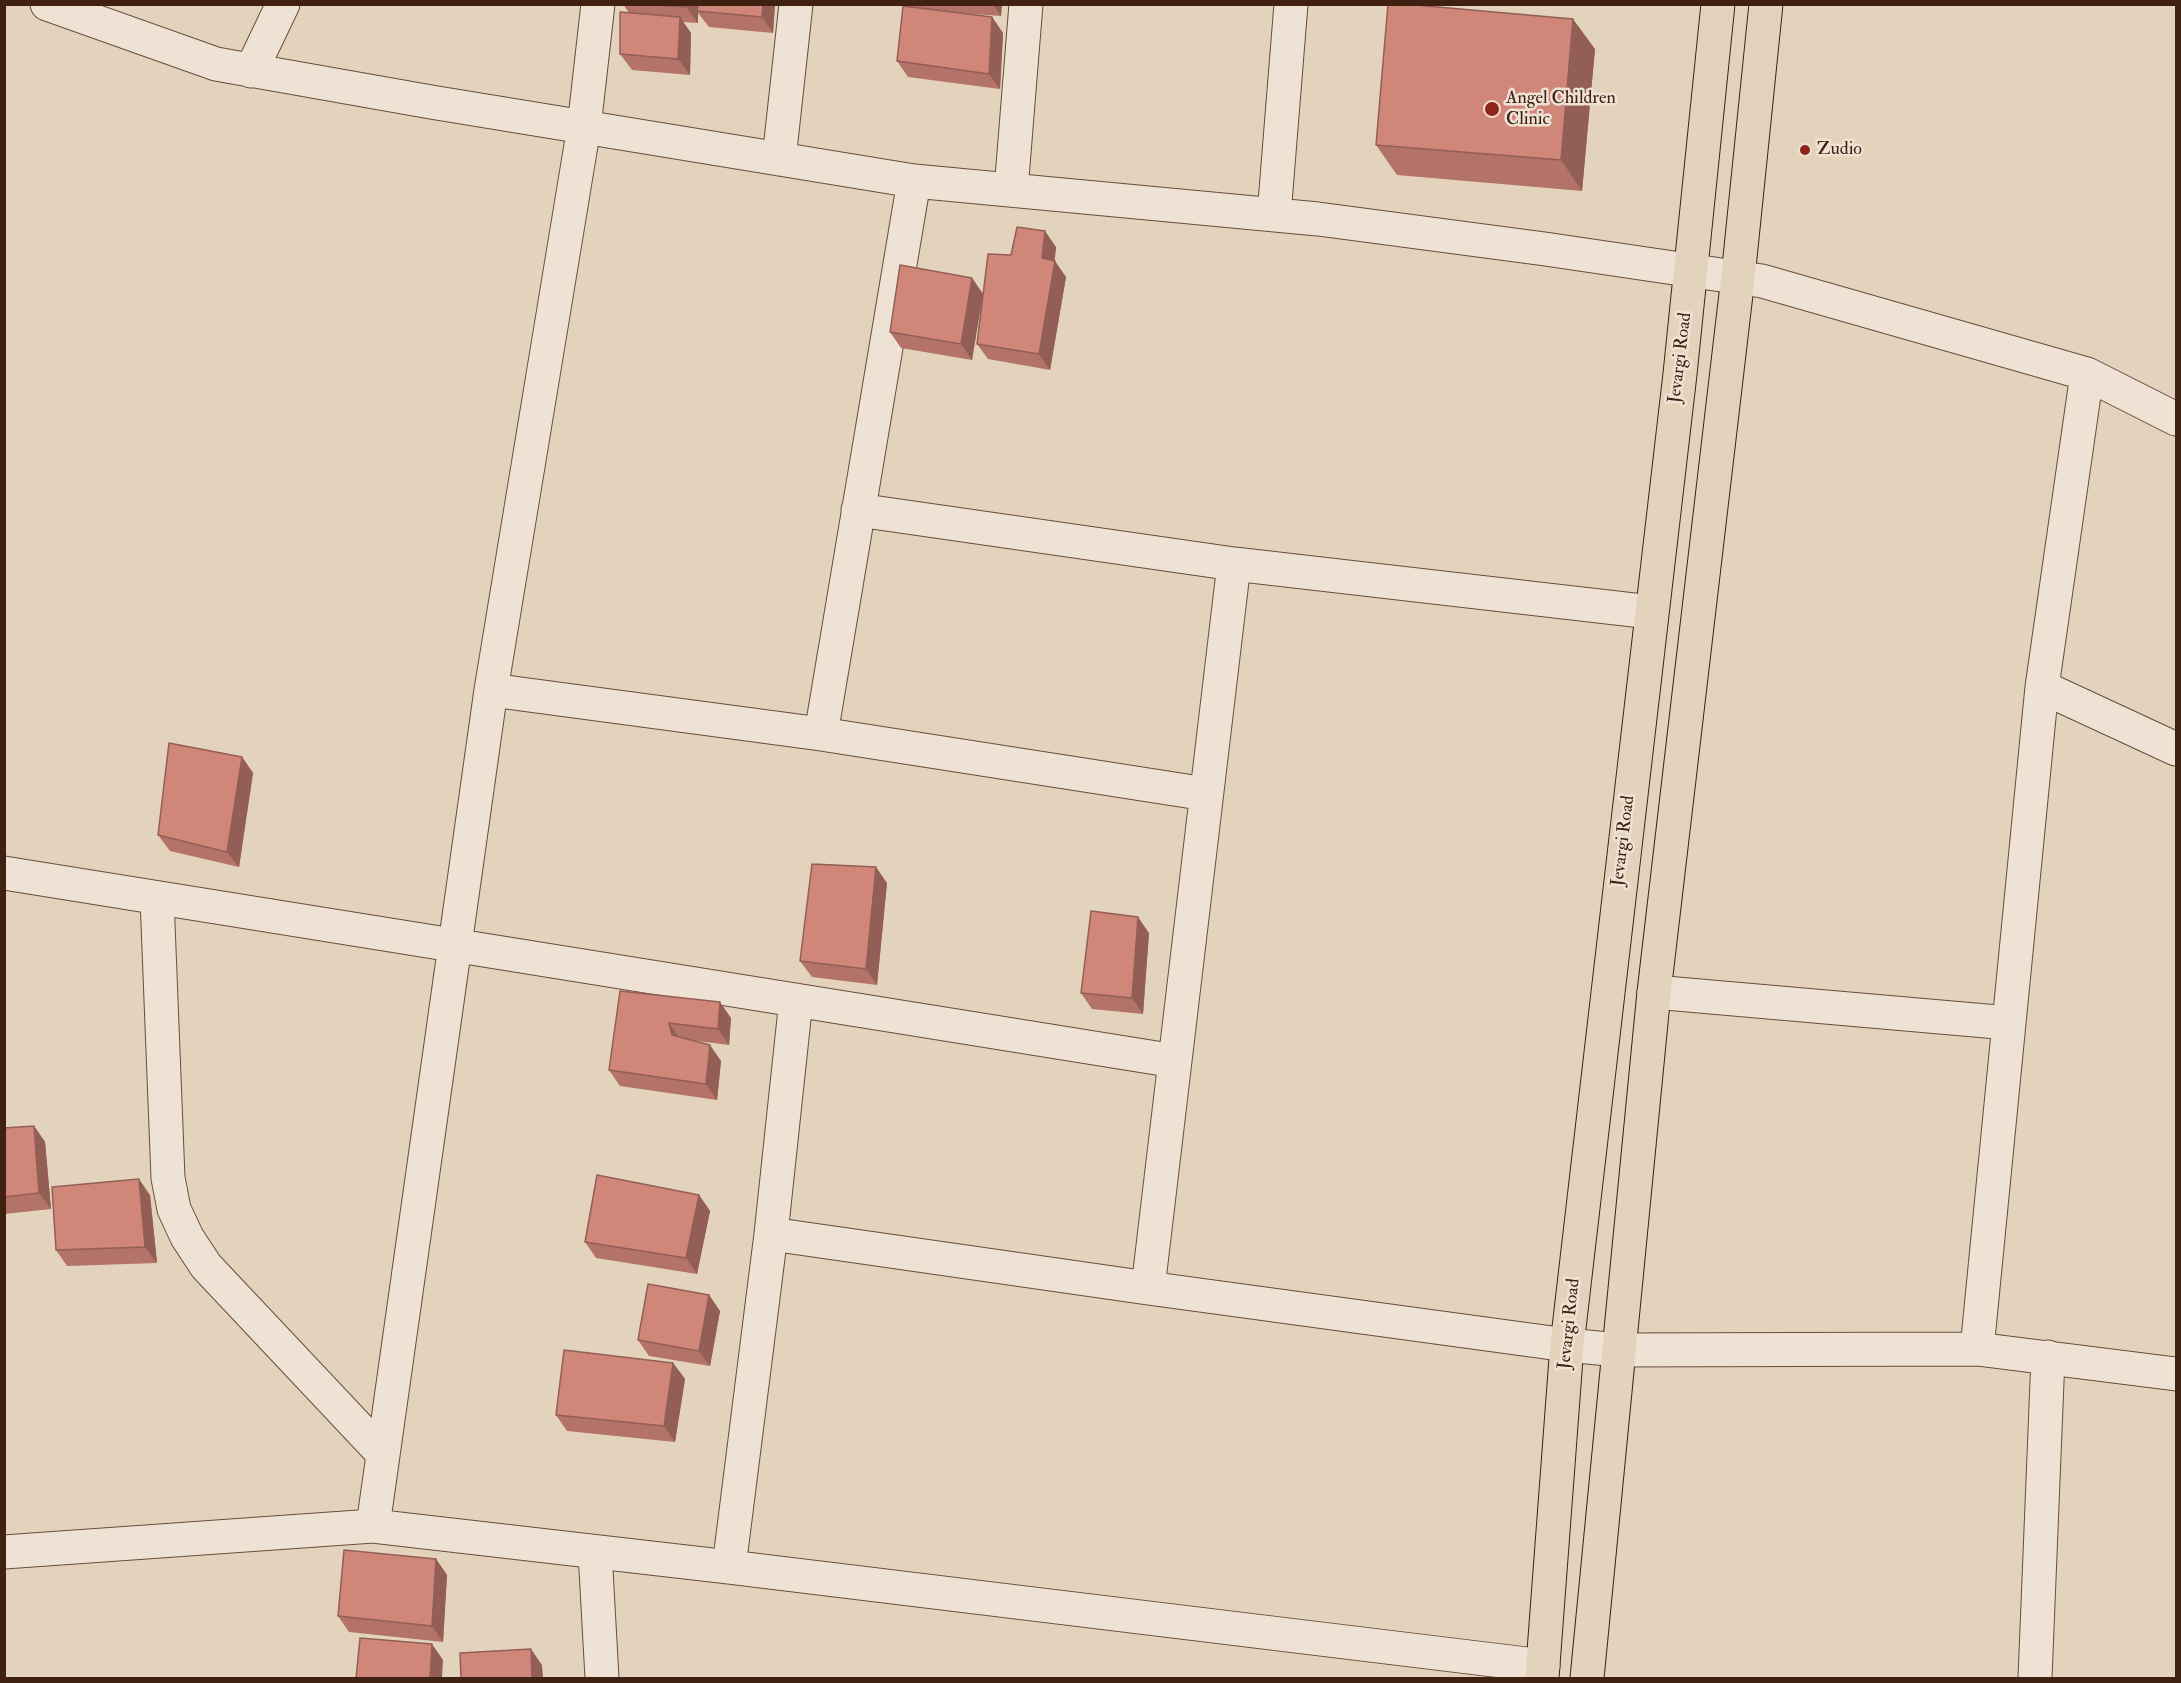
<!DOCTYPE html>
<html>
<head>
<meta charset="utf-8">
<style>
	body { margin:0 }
	#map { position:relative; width:2181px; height:1683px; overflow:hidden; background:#e3d3bc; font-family:"IM FELL Double Pica",serif }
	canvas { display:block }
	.frame { position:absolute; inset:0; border:6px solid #402010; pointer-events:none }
</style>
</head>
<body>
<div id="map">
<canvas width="2181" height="1683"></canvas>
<div class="frame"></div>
</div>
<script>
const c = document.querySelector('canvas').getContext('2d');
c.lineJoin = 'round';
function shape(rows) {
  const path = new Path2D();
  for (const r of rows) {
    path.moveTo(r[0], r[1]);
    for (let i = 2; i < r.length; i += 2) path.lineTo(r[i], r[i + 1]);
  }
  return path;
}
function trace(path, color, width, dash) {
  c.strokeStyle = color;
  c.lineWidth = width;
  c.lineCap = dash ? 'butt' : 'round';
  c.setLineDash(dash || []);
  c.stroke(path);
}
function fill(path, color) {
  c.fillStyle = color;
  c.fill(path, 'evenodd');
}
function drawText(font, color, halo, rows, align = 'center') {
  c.font = font + ' "IM FELL Double Pica",serif';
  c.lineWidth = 5;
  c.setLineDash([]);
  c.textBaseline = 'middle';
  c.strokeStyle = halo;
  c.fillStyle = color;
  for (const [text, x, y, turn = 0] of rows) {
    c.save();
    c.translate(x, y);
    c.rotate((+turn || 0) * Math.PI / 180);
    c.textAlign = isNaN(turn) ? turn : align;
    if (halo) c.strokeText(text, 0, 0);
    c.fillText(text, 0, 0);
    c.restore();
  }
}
const minor = shape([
	[47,4,216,64,431,102,914,181,1318,219,1545,249,1762,281,2087,374,2176,419],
	[251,71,283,4],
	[779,159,796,4],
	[1011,190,1026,4],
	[1274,215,1291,4],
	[858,510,1234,564,1651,612],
	[1234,564,1148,1288,1567,1345,1618,1350,1977,1349,2176,1374],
	[2042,687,2176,749],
	[491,690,821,734,914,181],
	[821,734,1206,794],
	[4,873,1175,1061],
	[157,898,168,1178,174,1209,187,1237,206,1266,383,1454],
	[1654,992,2009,1023],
	[771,1234,1148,1288],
	[1977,1349,2042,687,2087,374],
	[373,1526,491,690,584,127,598,4],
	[4,1552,373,1526,729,1567,1543,1666],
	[595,1552,602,1678],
	[729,1567,771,1234,796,1000],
	[2035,1678,2048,1357]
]);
const major = shape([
	[1542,1678,1567,1345,1680,374,1718,4],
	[1587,1678,1654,992,1738,277,1766,4]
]);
const wall = shape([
	[623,4,775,4,773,33,709,27,698,13,698,23,683,22,691,33,690,75,632,70,620,54,629,13],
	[908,4,1002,4,1001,16,958,13,992,17,1003,33,1000,89,908,77,897,61,909,7],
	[1595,49,1582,191,1397,175,1376,145],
	[1056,247,1054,261,1066,277,1050,370,988,359,977,344,982,296,972,360,901,348,890,332,972,278,983,294,1011,255],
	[242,757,253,773,239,867,170,851,158,835],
	[887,883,877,985,812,977,800,961],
	[1149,933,1143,1014,1092,1009,1081,993],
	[620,991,731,1018,729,1045,697,1041,721,1061,717,1100,620,1086,609,1070],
	[34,1126,45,1142,51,1209,4,1214,4,1128],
	[150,1195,157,1263,67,1266,56,1250],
	[699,1195,710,1211,697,1274,596,1258,585,1242],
	[709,1295,720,1311,710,1366,649,1356,638,1340],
	[673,1363,685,1379,675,1442,567,1431,556,1415],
	[436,1559,447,1575,443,1642,349,1632,338,1616]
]);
const shadedWall = shape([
	[687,4,699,4,697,11,698,13,698,23,686,7],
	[763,4,775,4,773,33,762,17],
	[993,4,1002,4,1001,16],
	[680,17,691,33,690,75,678,59],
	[992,17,1003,33,1000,89,989,74],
	[1573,19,1595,49,1582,191,1561,160],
	[1045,231,1056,247,1054,268,1055,261,1066,277,1050,370,1039,354,1042,258],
	[972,278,983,294,972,360,961,344],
	[242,757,253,773,239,867,227,852],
	[876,867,887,883,877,985,866,969],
	[1138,917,1149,933,1143,1014,1132,998],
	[720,1002,731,1018,729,1045,718,1029],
	[669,1023,680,1039,672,1035],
	[710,1045,721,1061,717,1100,706,1084],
	[34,1126,45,1142,51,1209,39,1193],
	[139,1179,150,1195,157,1263,145,1247],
	[699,1195,710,1211,697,1274,686,1258],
	[709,1295,720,1311,710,1366,699,1351],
	[673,1363,685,1379,675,1442,664,1426],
	[436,1559,447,1575,443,1642,432,1626],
	[432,1644,443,1660,442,1678,430,1678],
	[531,1649,542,1665,543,1678,532,1678]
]);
const building = shape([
	[644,4,687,4,686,7,644,4],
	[698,4,763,4,762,17,697,11,698,4],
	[1388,4,1404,4,1573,19,1561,160,1376,145,1388,4],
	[903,6,992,17,989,74,897,61,903,6],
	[620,12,680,17,678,59,620,54,620,12],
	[1017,227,1045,231,1042,258,1055,261,1039,354,977,344,988,254,1011,255,1017,227],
	[900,265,972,278,961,344,890,332,900,265],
	[169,743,242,757,227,852,158,835,169,743],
	[812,864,876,867,866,969,800,961,812,864],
	[1091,911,1138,917,1132,998,1081,993,1091,911],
	[620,991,720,1002,718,1029,669,1023,672,1035,710,1045,706,1084,609,1070,620,991],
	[34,1126,39,1193,4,1197,4,1128,34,1126],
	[597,1175,699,1195,686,1258,585,1242,597,1175],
	[139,1179,145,1247,56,1250,52,1187,139,1179],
	[648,1284,709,1295,699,1351,638,1340,648,1284],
	[564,1350,673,1363,664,1426,556,1415,564,1350],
	[344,1550,436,1559,432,1626,338,1616,344,1550],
	[360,1638,432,1644,430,1678,356,1678,360,1638],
	[531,1649,532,1678,461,1678,460,1653,531,1649]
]);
const markers = [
	[1492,109,8,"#8f2418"],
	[1805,150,6,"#8f2418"]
];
const poiNames = [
	["Angel Children",1506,99],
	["Clinic",1506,120],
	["Zudio",1817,150]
];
const streetNames = [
	["Jevargi Road",1681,358,-83],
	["Jevargi Road",1624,841,-83],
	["Jevargi Road",1570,1324,-84]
];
trace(minor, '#694d3b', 35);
trace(major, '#402010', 35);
trace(minor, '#ede2d3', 33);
trace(major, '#e3d3bc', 33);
fill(wall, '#b37368');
fill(shadedWall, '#925e55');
fill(building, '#d08679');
trace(building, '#925e55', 1.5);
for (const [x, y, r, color] of markers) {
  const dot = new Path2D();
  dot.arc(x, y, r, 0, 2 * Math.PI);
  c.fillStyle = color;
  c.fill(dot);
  trace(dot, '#ede2d3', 2);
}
drawText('18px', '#402010', '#ede2d3', poiNames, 'left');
drawText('18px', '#402010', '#ede2d3', streetNames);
</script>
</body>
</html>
